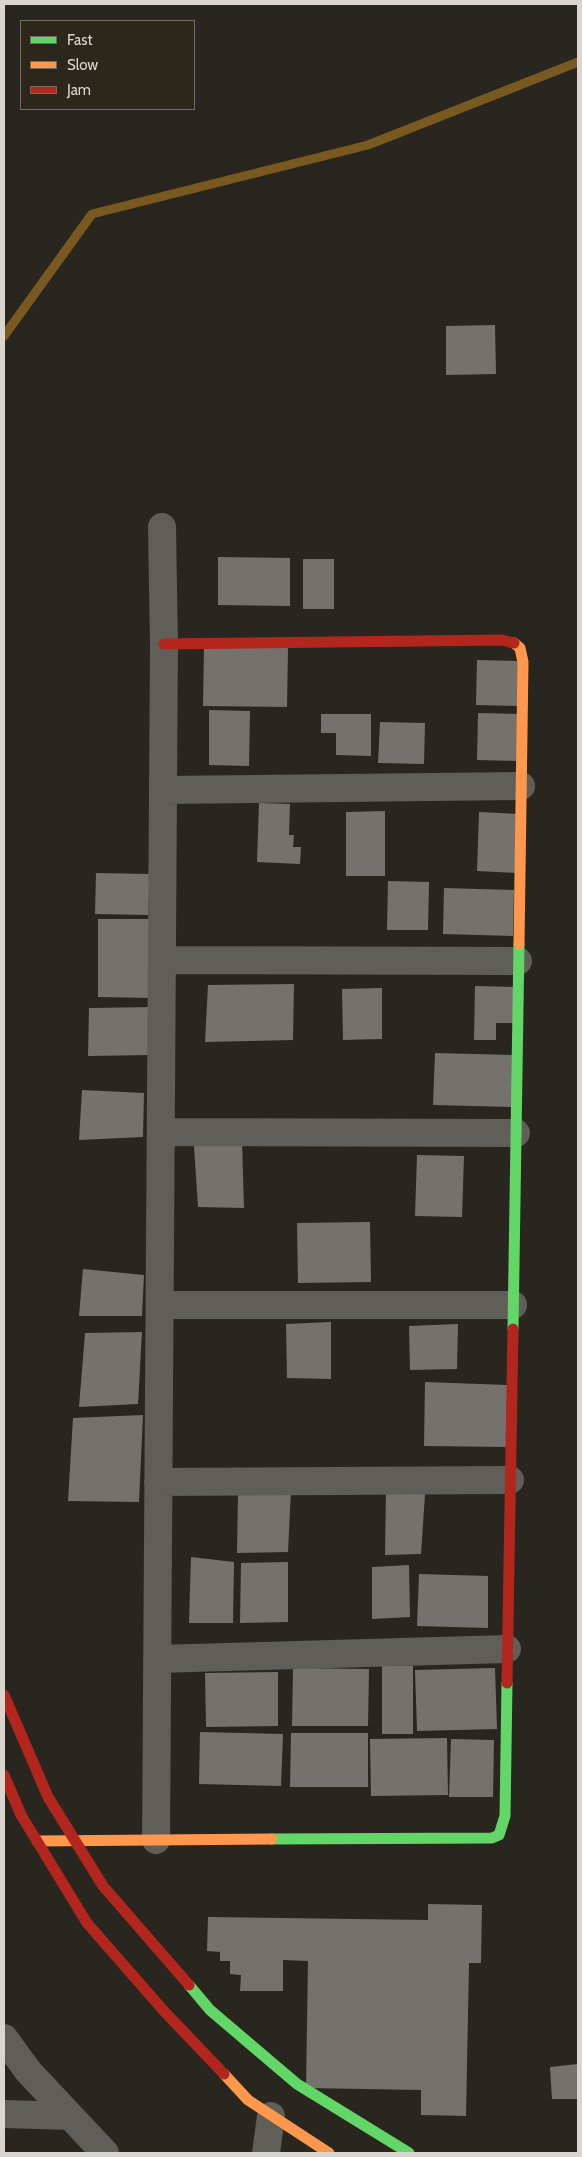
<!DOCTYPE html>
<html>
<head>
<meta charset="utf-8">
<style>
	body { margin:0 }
	#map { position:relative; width:582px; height:2157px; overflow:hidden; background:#29251f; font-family:Cabin,sans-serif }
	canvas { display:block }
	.frame { position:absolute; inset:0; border:5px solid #dad6cf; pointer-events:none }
	.legend { position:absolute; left:20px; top:20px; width:175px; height:90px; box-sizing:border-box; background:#2d261b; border:1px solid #726c63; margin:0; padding:6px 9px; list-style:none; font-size:15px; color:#dad6cf }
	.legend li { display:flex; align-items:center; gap:10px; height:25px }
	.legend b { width:25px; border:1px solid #726c63 }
</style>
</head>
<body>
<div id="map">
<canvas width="582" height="2157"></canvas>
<div class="frame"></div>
<ul class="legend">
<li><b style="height:6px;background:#63d668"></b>Fast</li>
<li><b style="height:6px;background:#ff974d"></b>Slow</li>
<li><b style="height:6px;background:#b3261e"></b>Jam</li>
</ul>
</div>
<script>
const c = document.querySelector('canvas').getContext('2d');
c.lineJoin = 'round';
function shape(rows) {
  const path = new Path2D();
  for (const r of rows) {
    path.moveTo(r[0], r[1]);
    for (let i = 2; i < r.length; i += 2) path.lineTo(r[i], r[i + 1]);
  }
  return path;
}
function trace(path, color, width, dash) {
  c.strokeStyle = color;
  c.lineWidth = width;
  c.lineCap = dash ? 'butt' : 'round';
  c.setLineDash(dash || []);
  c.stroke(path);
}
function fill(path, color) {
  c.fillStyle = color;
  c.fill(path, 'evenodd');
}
const stream = shape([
	[4,336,92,214,368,145,578,62]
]);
const building = shape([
	[495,325,496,374,446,375,446,326],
	[218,557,290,558,290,606,218,605],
	[303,559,334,559,334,609,303,609],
	[204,647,288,648,287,707,203,706],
	[477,660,520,661,519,706,476,705],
	[209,710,250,711,249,766,209,765],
	[478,713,520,714,519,761,477,760],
	[321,714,371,714,371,756,336,755,336,733,321,733],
	[380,722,425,723,424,764,378,763],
	[259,803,290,804,289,835,294,835,293,847,301,847,300,864,257,862],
	[385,811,385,876,346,876,346,812],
	[479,812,519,814,517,873,477,871],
	[96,873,150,874,148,915,95,914],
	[388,881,429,882,428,930,387,930],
	[444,888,514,890,513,936,443,934],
	[98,919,154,919,153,998,98,997],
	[294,984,293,1040,205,1042,208,985],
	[475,986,515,987,514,1023,496,1023,496,1040,474,1040],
	[382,988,382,1039,343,1040,342,989],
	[154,1007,152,1055,88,1056,89,1008],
	[435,1053,513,1055,512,1107,433,1105],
	[82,1090,144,1093,143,1137,79,1140],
	[242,1141,244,1208,198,1207,194,1146],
	[417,1155,464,1156,462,1217,415,1216],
	[370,1222,371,1282,298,1283,297,1223],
	[83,1269,144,1275,142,1316,79,1316],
	[331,1322,331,1379,287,1378,286,1324],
	[458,1324,457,1369,410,1370,409,1326],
	[142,1332,138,1404,79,1407,85,1333],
	[425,1382,507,1385,507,1447,424,1446],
	[143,1415,139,1502,68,1501,73,1418],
	[291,1489,288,1552,237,1553,238,1492],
	[386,1489,425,1494,421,1554,385,1555],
	[191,1557,234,1562,233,1623,189,1623],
	[288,1562,288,1622,240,1623,241,1563],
	[409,1565,410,1617,372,1619,372,1567],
	[419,1574,488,1576,488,1628,417,1626],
	[382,1665,413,1666,413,1734,382,1734],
	[293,1668,369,1669,368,1726,292,1726],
	[495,1668,497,1729,417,1731,415,1670],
	[278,1672,278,1726,206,1727,205,1673],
	[200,1732,283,1734,281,1786,199,1784],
	[291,1733,368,1733,368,1787,290,1787],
	[447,1738,448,1795,371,1796,370,1739],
	[451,1739,494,1740,493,1797,449,1797],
	[428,1904,482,1905,481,1963,469,1963,466,2116,421,2115,421,2090,306,2088,308,1961,283,1960,283,1991,240,1991,241,1975,230,1974,230,1961,220,1961,220,1952,207,1951,208,1917,428,1920],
	[578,2064,578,2099,552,2099,550,2067]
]);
const street = shape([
	[163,790,521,786],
	[162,960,518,961],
	[161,1132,516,1133],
	[160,1305,513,1305],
	[158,1482,510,1480],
	[157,1659,507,1649],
	[156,1840,164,644,162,527],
	[4,2038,28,2071,105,2153],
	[4,2114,70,2116],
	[266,2153,271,2116]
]);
const fast = shape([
	[513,1329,519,944],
	[272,1839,492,1838,499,1835,505,1816,507,1683],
	[189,1985,210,2010,297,2084,409,2153]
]);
const slow = shape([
	[514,643,520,648,523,662,519,944],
	[37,1841,272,1839],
	[224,2074,248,2100,329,2153]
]);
const jam = shape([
	[164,644,502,640,514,643],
	[507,1683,513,1329],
	[4,1695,48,1797,103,1886,189,1985],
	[4,1775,21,1815,87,1923,163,2010,224,2074]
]);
trace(stream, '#785a20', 9);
fill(building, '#75726d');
trace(street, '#605e59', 28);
trace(fast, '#63d668', 11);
trace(slow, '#ff974d', 11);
trace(jam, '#b3261e', 11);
</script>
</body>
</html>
